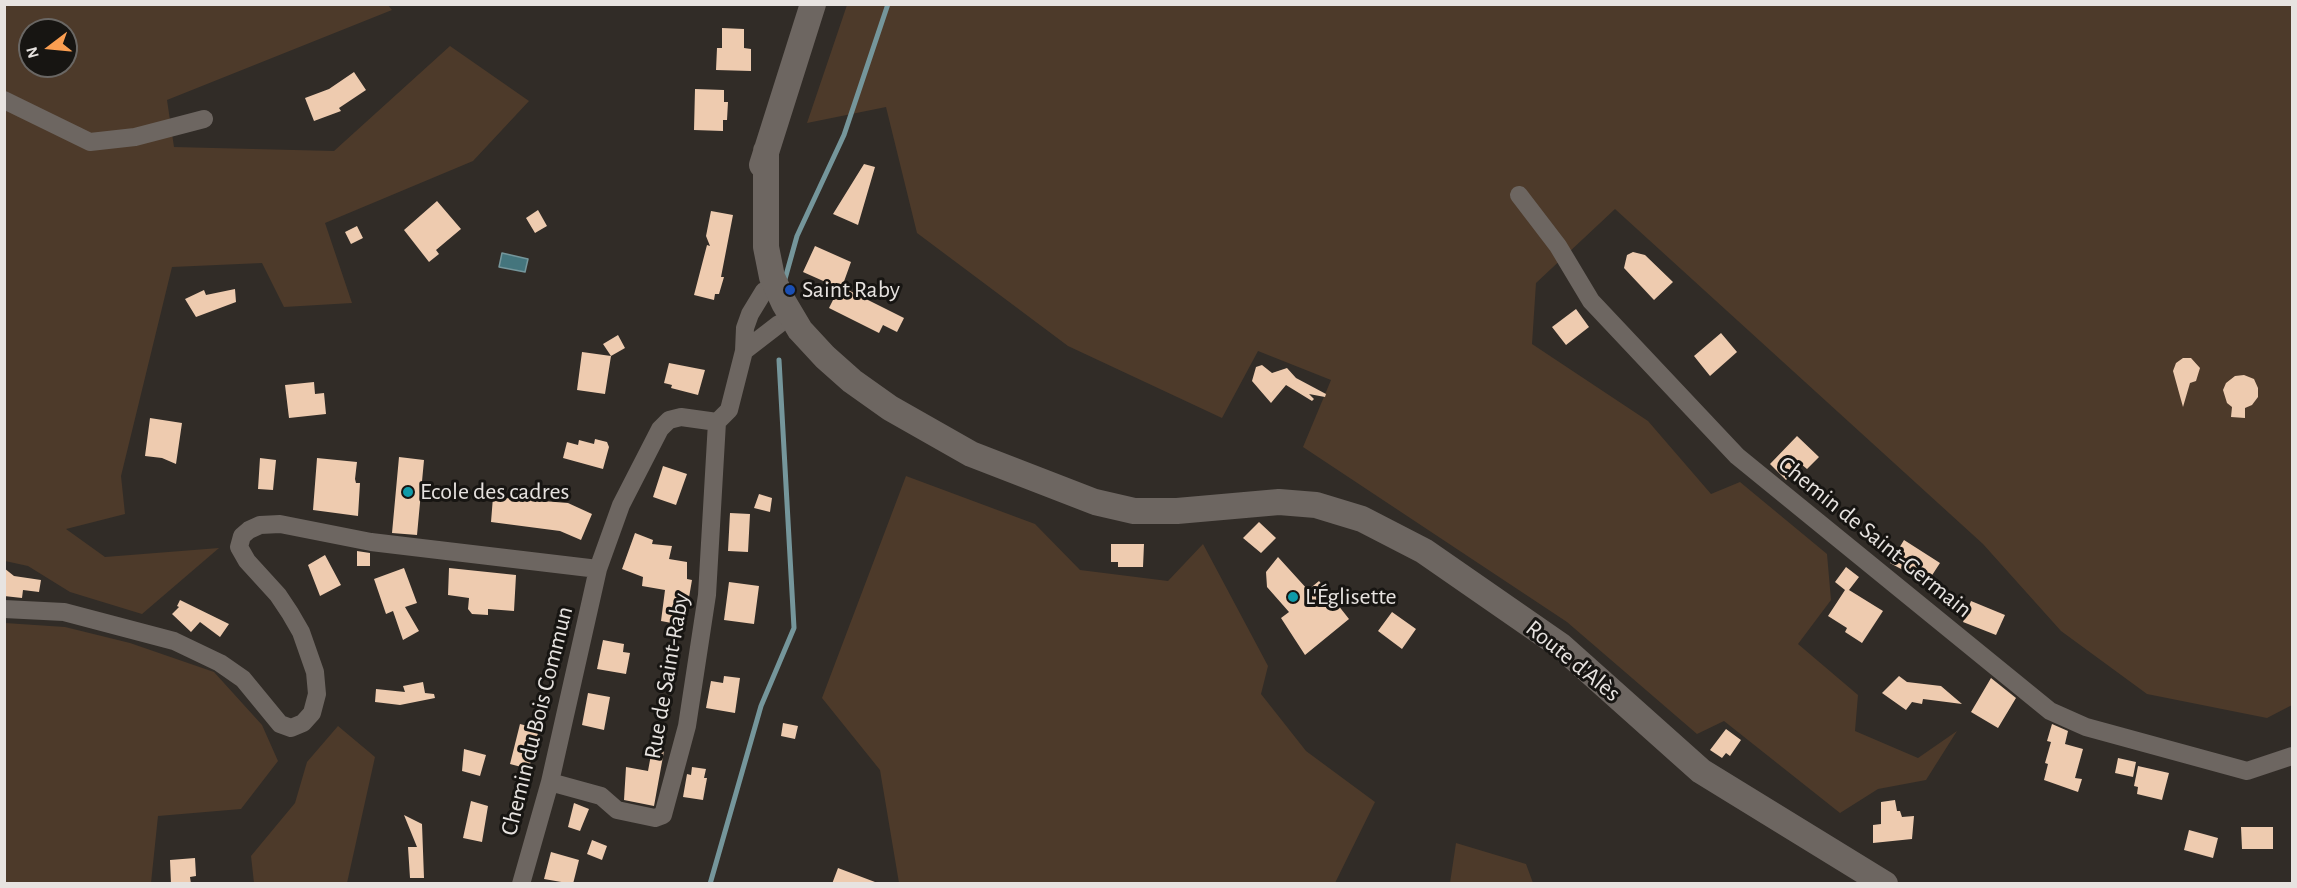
<!DOCTYPE html>
<html>
<head>
<meta charset="utf-8">
<style>
	body { margin:0 }
	#map { position:relative; width:2297px; height:888px; overflow:hidden; background:#312c27; font-family:"Alegreya Sans",sans-serif }
	canvas { display:block }
	.frame { position:absolute; inset:0; border:6px solid #e7e3e0; pointer-events:none }
	.north { position:absolute; left:18px; top:18px; width:60px; height:60px; box-sizing:border-box; background:#171512; border:2px solid #6a6764; border-radius:50%; rotate:254deg; font-size:16px; font-weight:700; line-height:24px; text-align:center; color:#e7e3e0 }
	.north::after { content:''; display:block; margin:auto; width:21px; height:27px; background:#fb9e51; clip-path:polygon(50% 0,100% 100%,50% 72%,0 100%) }
</style>
</head>
<body>
<div id="map">
<canvas width="2297" height="888"></canvas>
<div class="frame"></div>
<div class="north">N</div>
</div>
<script>
const c = document.querySelector('canvas').getContext('2d');
c.lineJoin = 'round';
function fill(path, color) {
  c.fillStyle = color;
  c.fill(path, 'evenodd');
}
function shape(rows) {
  const path = new Path2D();
  for (const r of rows) {
    path.moveTo(r[0], r[1]);
    for (let i = 2; i < r.length; i += 2) path.lineTo(r[i], r[i + 1]);
  }
  return path;
}
function trace(path, color, width, dash) {
  c.strokeStyle = color;
  c.lineWidth = width;
  c.lineCap = dash ? 'butt' : 'round';
  c.setLineDash(dash || []);
  c.stroke(path);
}
function drawText(font, color, halo, rows, align = 'center') {
  c.font = font + ' "Alegreya Sans",sans-serif';
  c.lineWidth = 6;
  c.setLineDash([]);
  c.textBaseline = 'middle';
  c.strokeStyle = halo;
  c.fillStyle = color;
  for (const [text, x, y, turn = 0] of rows) {
    c.save();
    c.translate(x, y);
    c.rotate((+turn || 0) * Math.PI / 180);
    c.textAlign = isNaN(turn) ? turn : align;
    if (halo) c.strokeText(text, 0, 0);
    c.fillText(text, 0, 0);
    c.restore();
  }
}
const green = shape([
	[4,5,388,5,392,10,167,100,174,147,334,151,450,46,529,101,473,161,325,223,352,303,284,307,262,263,172,267,121,476,125,514,66,529,105,557,219,548,142,614,70,592,28,566,5,561],
	[30,30,66,30,66,66,30,66],
	[847,5,2292,5,2292,705,2267,718,2147,694,2061,631,1983,544,1615,209,1536,283,1532,344,1648,421,1711,494,1740,482,1827,554,1831,600,1798,644,1858,695,1855,731,1918,758,1957,731,1926,780,1878,789,1840,813,1724,721,1697,734,1567,622,1303,447,1331,380,1258,351,1222,418,1068,346,917,233,886,107,807,123],
	[906,476,1035,524,1080,570,1168,581,1203,544,1268,666,1261,694,1306,751,1375,802,1335,883,899,883,880,770,822,698],
	[5,623,65,627,130,643,214,672,262,725,278,761,241,809,158,816,151,883,5,883],
	[338,726,375,757,347,883,254,883,251,856,295,803,307,762],
	[1456,843,1526,864,1533,883,1450,883]
]);
const water = shape([
	[502,253,528,259,525,272,499,267,502,253]
]);
const stream = shape([
	[785,279,797,236,844,135,888,4],
	[710,884,761,706,794,628,779,360]
]);
const building = shape([
	[722,28,744,29,744,48,751,49,751,71,716,70,717,48,722,48],
	[354,72,366,90,339,108,341,111,314,121,305,98,329,89],
	[695,89,724,90,724,102,728,102,727,120,723,120,723,131,694,130],
	[864,164,875,167,858,225,833,214],
	[437,201,461,229,436,250,439,254,429,262,404,230],
	[538,210,547,226,535,233,526,218],
	[711,211,733,215,721,277,724,277,719,294,715,294,714,300,694,295,707,245,710,246,706,236],
	[357,226,363,238,351,244,345,232],
	[815,246,851,262,842,287,904,318,897,332,883,325,879,333,829,308,839,288,803,272],
	[1633,252,1645,255,1673,282,1654,300,1624,268,1627,255],
	[235,289,236,302,196,317,185,299,204,290,206,295],
	[1576,309,1589,327,1566,345,1552,327],
	[1721,333,1737,352,1710,376,1694,356],
	[618,335,625,348,611,356,603,344],
	[582,352,611,356,605,394,577,390],
	[2183,358,2191,358,2200,368,2196,381,2190,383,2183,407,2173,371,2176,363],
	[669,363,705,370,698,395,671,388,672,385,664,383],
	[1262,365,1272,373,1287,368,1296,378,1326,394,1325,397,1309,394,1314,399,1312,401,1286,385,1271,403,1252,381,1256,367],
	[2244,375,2254,379,2258,388,2258,397,2252,405,2245,408,2245,418,2231,417,2232,407,2227,403,2223,390,2226,383,2235,376],
	[314,382,315,394,324,393,326,414,289,418,285,385],
	[150,418,182,423,176,464,162,458,145,456],
	[1797,436,1819,457,1807,469,1801,464,1786,480,1770,464],
	[595,439,607,442,609,447,603,469,563,458,567,442,578,445,579,440,594,444],
	[399,457,424,460,417,535,392,533],
	[260,458,276,460,273,490,258,489],
	[317,458,357,462,355,479,356,483,360,483,358,516,313,510],
	[663,466,687,474,676,505,653,497],
	[759,494,772,498,770,512,754,508],
	[493,497,568,503,592,514,581,540,560,531,491,522],
	[730,513,750,514,748,552,728,551],
	[1259,522,1276,538,1261,553,1243,538],
	[635,533,653,540,652,544,672,546,669,559,687,562,687,579,692,580,687,609,683,608,677,624,661,621,665,590,642,586,643,577,622,569],
	[1904,540,1940,563,1927,583,1890,563],
	[1111,544,1144,544,1143,567,1118,567,1118,562,1111,562],
	[357,551,370,553,370,566,357,566],
	[325,555,341,585,320,596,308,565],
	[1278,557,1308,590,1319,581,1349,619,1305,655,1281,618,1289,612,1267,587,1266,572],
	[1846,567,1859,577,1849,590,1883,611,1862,643,1845,632,1847,628,1828,616,1845,590,1835,582],
	[4,568,14,576,41,580,39,592,23,590,22,598,4,596],
	[404,568,417,603,405,607,419,631,403,640,393,611,386,614,374,579],
	[449,568,516,575,514,611,488,609,488,615,472,614,468,609,469,598,448,595],
	[729,582,759,586,754,624,724,620],
	[180,600,229,624,220,637,200,622,191,632,172,614,179,607,177,606],
	[1971,601,2005,615,1996,635,1963,622],
	[1392,612,1416,629,1402,649,1378,631],
	[603,640,624,644,623,652,630,653,626,674,597,669],
	[724,676,740,678,735,713,706,708,711,681,723,683],
	[1899,676,1907,682,1941,686,1962,704,1923,699,1922,704,1912,702,1906,710,1882,693],
	[1991,678,2016,698,1998,728,1971,712],
	[423,682,425,693,434,694,435,698,400,705,375,702,376,689,405,692,403,686],
	[588,693,610,697,604,730,582,725],
	[783,723,798,726,795,739,781,736],
	[520,724,539,729,529,769,510,764],
	[2052,724,2068,731,2065,744,2083,749,2075,778,2082,779,2078,792,2044,780,2048,764,2045,763,2051,742,2047,741],
	[1726,729,1741,740,1730,756,1726,753,1722,758,1710,750],
	[464,749,486,755,480,776,462,771],
	[652,749,664,751,654,806,624,800,626,767,648,771],
	[2118,758,2136,762,2133,777,2115,773],
	[2138,766,2169,773,2162,800,2137,794,2138,787,2134,786],
	[692,767,706,769,704,778,707,778,703,800,683,797,687,774,691,775],
	[1895,800,1897,811,1900,811,1902,817,1914,816,1912,839,1873,843,1873,825,1881,824,1881,802],
	[471,801,488,806,482,842,463,838],
	[574,803,589,809,580,831,568,827],
	[404,815,422,824,424,878,410,878,408,847,417,847],
	[2241,827,2273,827,2273,849,2242,849],
	[2189,830,2218,838,2213,858,2184,850],
	[592,840,607,846,602,860,587,854],
	[551,852,579,860,573,884,544,879],
	[195,858,196,876,190,877,191,884,171,884,170,860],
	[838,868,875,882,875,884,832,884]
]);
const street = shape([
	[4,100,90,142,135,137,204,119],
	[1519,195,1558,246,1591,301,1737,456,2050,711,2086,727,2247,771,2292,756],
	[744,351,779,324],
	[4,609,64,612,174,641,220,663,243,679,280,724,291,728,303,723,312,713,317,694,315,672,301,632,290,613,278,595,247,561,239,547,242,536,249,530,260,525,280,524,371,542,598,569,621,505,660,429,669,420,681,417,717,422,729,410,744,351,745,328,750,314,764,291],
	[550,782,601,796,617,810,655,818,663,815,687,726,707,595,717,422],
	[521,884,550,782,598,569]
]);
const secondary = shape([
	[766,151,766,247,772,277,784,303,800,330,825,357,852,381,890,408,971,454,1095,502,1134,511,1177,511,1279,502,1316,505,1362,519,1424,551,1561,646,1701,771,1885,884],
	[762,165,813,4]
]);
const markers = [
	[790,290,6,"#1a4fb4"],
	[408,492,6,"#0f9aa8"],
	[1293,597,6,"#0f9aa8"]
];
const poiNames = [
	["Saint Raby",802,290],
	["Ecole des cadres",420,492],
	["L'Églisette",1305,597]
];
const streetNames = [
	["Chemin de Saint-Germain",1875,537,39],
	["Route d'Alès",1573,661,39],
	["Rue de Saint-Raby",667,676,-80],
	["Chemin du Bois Commun",537,721,-76]
];
fill(green, '#4d3a2a');
fill(water, '#44757d');
trace(water, '#75969b', 1.5);
trace(stream, '#75969b', 5);
fill(building, '#eecbaf');
trace(street, '#6d6661', 18);
trace(secondary, '#6d6661', 26);
for (const [x, y, r, color] of markers) {
  const dot = new Path2D();
  dot.arc(x, y, r, 0, 2 * Math.PI);
  c.fillStyle = color;
  c.fill(dot);
  trace(dot, '#171512', 2);
}
drawText('24px', '#e7e3e0', '#171512', poiNames, 'left');
drawText('24px', '#e7e3e0', '#171512', streetNames);
</script>
</body>
</html>
